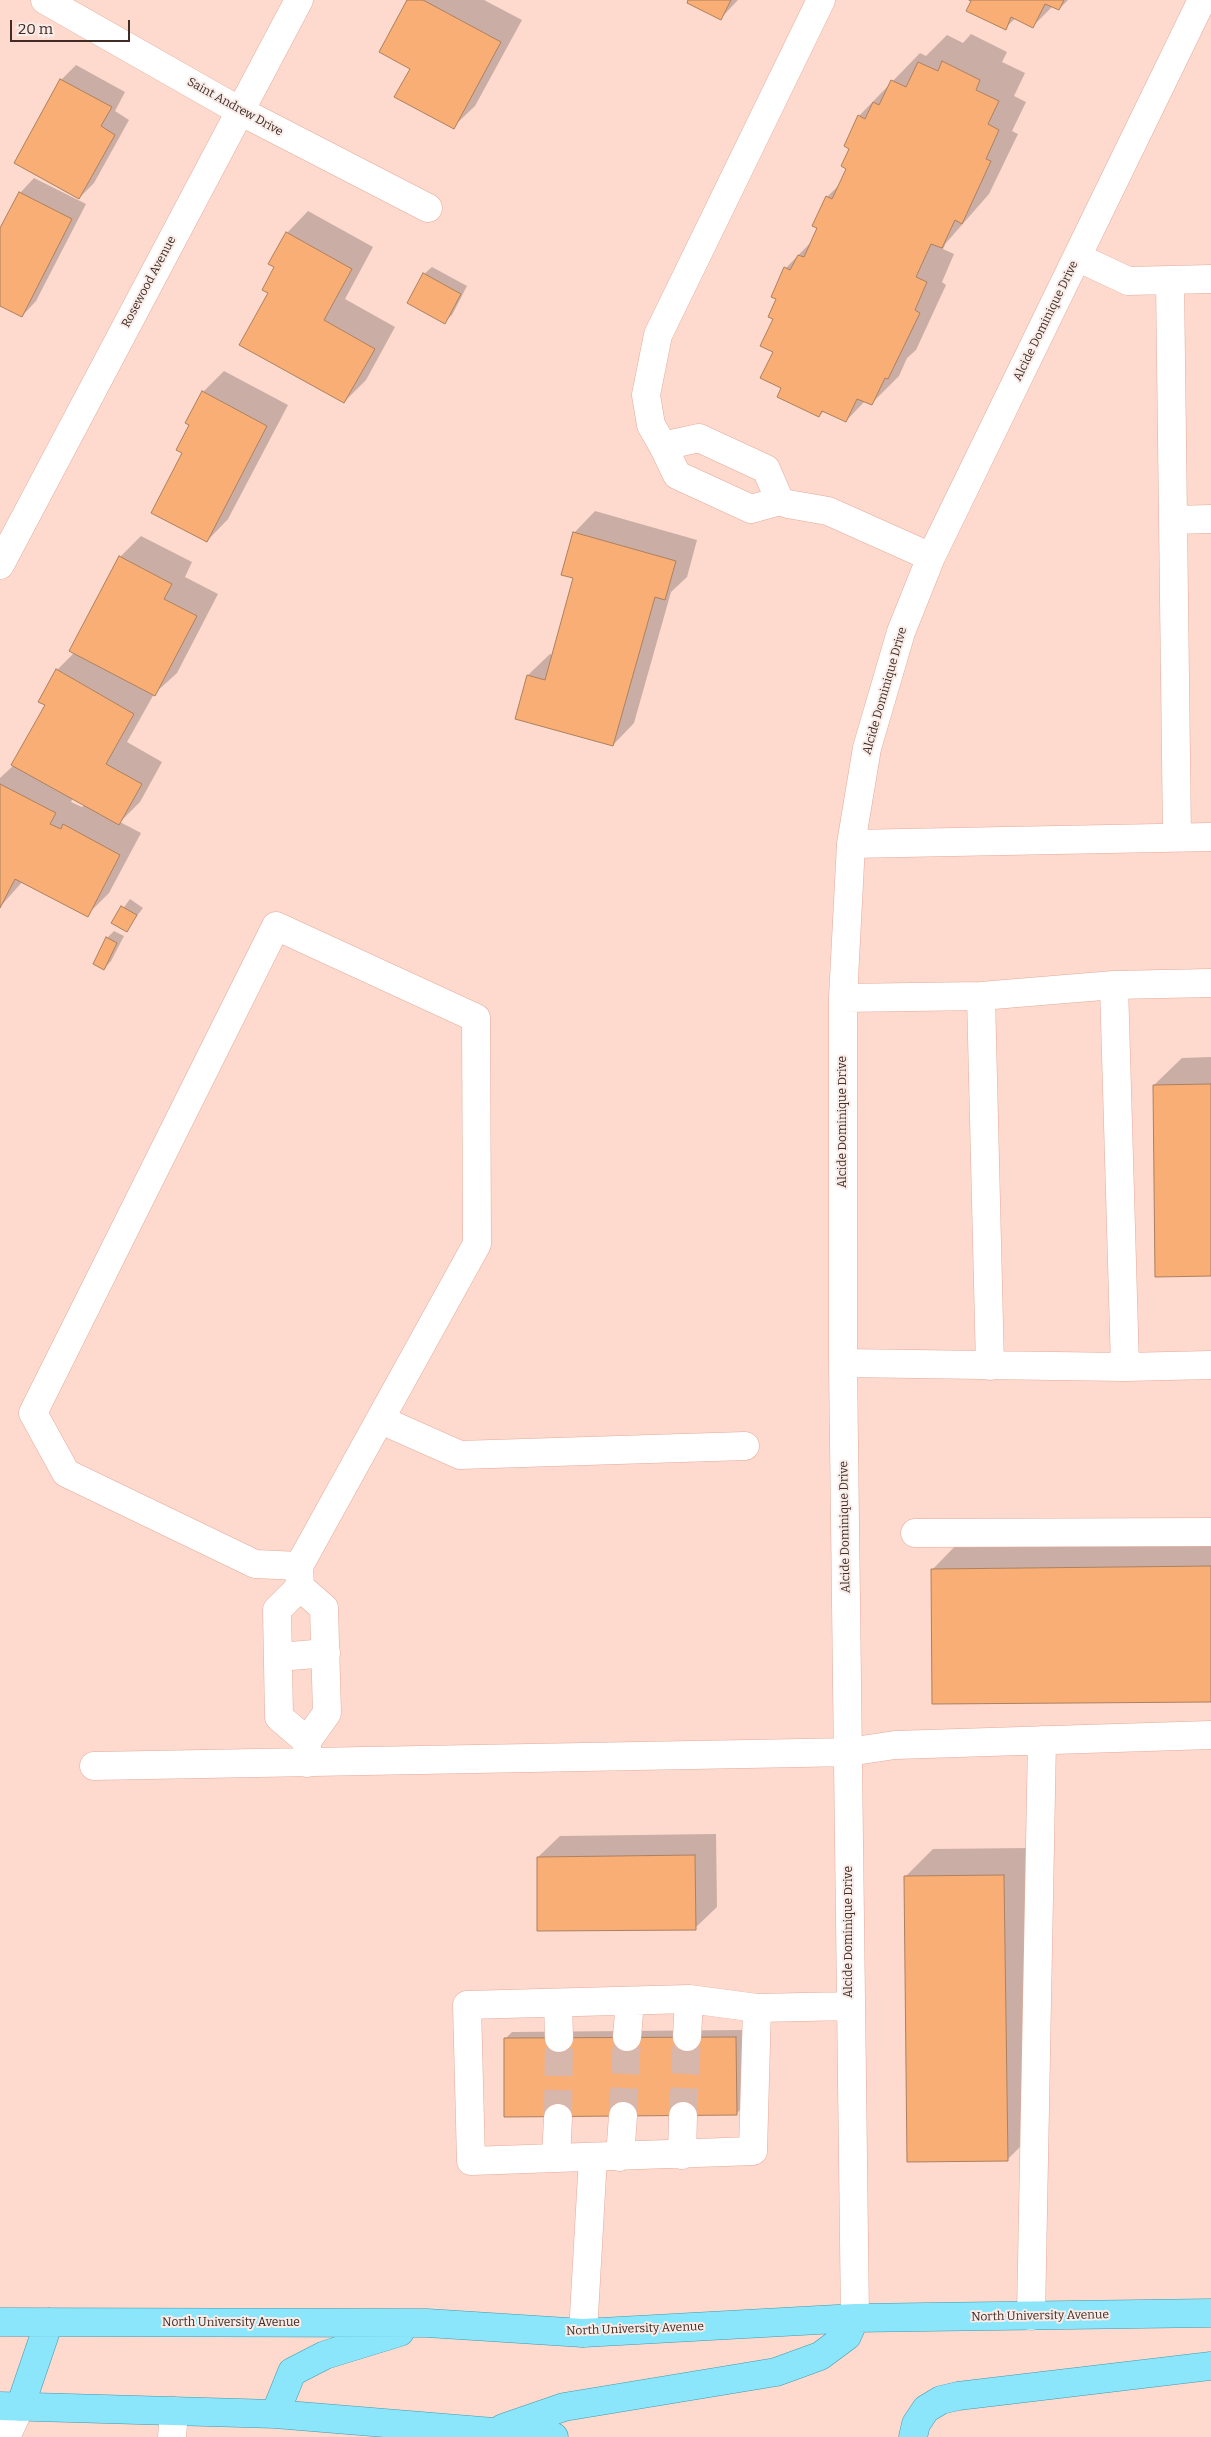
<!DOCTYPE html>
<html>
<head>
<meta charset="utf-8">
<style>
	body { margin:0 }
	#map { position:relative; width:1211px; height:2437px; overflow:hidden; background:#fdd9ce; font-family:Bitter,serif }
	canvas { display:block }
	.scale { position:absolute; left:10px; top:20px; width:120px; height:22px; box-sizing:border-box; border:2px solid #412b24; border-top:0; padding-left:6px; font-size:15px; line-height:18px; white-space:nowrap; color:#412b24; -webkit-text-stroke:4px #f8ece8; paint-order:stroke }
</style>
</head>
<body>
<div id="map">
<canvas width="1211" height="2437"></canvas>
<div class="scale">20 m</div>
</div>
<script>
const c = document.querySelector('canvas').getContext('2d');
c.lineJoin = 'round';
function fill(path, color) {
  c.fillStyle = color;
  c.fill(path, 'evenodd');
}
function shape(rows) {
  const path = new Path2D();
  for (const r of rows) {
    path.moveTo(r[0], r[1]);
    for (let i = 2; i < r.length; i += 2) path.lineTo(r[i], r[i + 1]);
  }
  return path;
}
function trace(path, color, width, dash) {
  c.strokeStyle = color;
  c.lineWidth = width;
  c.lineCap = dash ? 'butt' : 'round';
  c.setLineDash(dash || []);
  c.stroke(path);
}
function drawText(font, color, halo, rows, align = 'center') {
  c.font = font + ' Bitter,serif';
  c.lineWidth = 4;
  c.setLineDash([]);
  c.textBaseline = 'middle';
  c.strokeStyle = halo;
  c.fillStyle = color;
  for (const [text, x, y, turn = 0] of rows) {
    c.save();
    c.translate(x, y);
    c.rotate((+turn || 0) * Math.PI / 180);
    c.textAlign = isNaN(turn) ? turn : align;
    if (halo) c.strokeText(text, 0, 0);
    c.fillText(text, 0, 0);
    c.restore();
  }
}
const shadow = shape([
	[409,0,484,0,522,20,475,106,453,127,412,68],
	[690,0,738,0,721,18],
	[972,0,1068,0,1059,9,1053,6,1033,26,1016,18,1005,28],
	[971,34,1007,52,1002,62,1025,73,1014,96,1026,102,1012,131,1018,134,989,194,946,243,943,249,954,254,942,282,946,285,916,350,907,358,899,376,871,404,865,401,846,421,824,411,819,416,782,387,774,351,775,318,778,298,772,296,786,268,813,240,819,228,814,226,827,197,841,183,848,168,850,148,859,116,920,53,926,56,947,35,963,43],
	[76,65,125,92,115,111,129,120,94,183,79,198,15,162,61,80],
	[34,178,86,204,36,301,22,316,0,304,0,231,20,193],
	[308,211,373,247,345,299,395,327,366,380,344,402,270,292,287,233],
	[432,267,467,286,452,315,444,322,424,274],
	[224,371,288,405,228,519,207,541,190,425,203,392],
	[595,511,697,540,687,577,671,592,634,723,613,745,516,718,528,675,550,654,553,655,575,577,574,533],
	[141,536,192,562,185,577,218,594,177,673,154,694,127,742,162,762,140,802,120,822,141,833,109,893,87,915,23,881,0,907,0,778,14,765,47,705,57,670,75,652,120,557],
	[73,798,85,805,82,807,71,802],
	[130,899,143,908,126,930,113,922],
	[114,931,124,936,111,961,104,969,107,938],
	[1211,1057,1211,1275,1154,1085,1182,1058],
	[1211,1539,1211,1700,933,1569,960,1541],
	[716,1834,717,1907,695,1928,538,1857,560,1836],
	[1031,1848,1035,2132,1007,2160,905,1877,933,1849],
	[743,2030,743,2107,736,2114,505,2039,512,2032]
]);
const building = shape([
	[407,0,423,0,501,42,454,129,394,97,410,69,379,52,407,0],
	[688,0,731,0,721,20,687,3,688,0],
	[969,0,1064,0,1059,10,1045,4,1033,28,1011,17,1006,30,966,11,971,1,969,0],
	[942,61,980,80,976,90,999,101,988,124,999,130,986,159,991,161,962,224,955,220,942,248,931,244,916,277,927,282,915,310,920,313,888,379,885,378,872,405,857,399,846,422,822,411,819,417,777,397,781,388,760,378,773,352,760,346,773,319,768,317,776,299,771,297,784,267,790,270,798,255,804,257,817,228,812,226,826,196,832,199,846,169,841,166,849,149,844,146,858,115,865,119,873,102,879,105,891,80,906,87,918,62,938,71,942,61],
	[60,79,112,107,101,126,115,135,79,199,14,163,60,79],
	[19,192,72,219,22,317,0,306,0,228,19,192],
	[286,232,352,269,324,320,375,349,344,403,239,345,268,293,262,290,274,267,268,264,286,232],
	[423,273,461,294,445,324,407,303,423,273],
	[202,391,267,426,207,542,151,513,182,453,176,450,189,425,185,423,202,391],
	[573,532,676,561,665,600,655,597,613,746,515,719,527,675,545,680,573,578,561,575,573,532],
	[119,556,172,584,164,599,197,616,155,696,69,651,119,556],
	[56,669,134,714,106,764,142,784,119,825,11,765,45,705,38,702,56,669],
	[0,784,56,813,50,824,61,829,63,824,120,855,88,917,15,879,0,908,0,784],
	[121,906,137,915,127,932,111,923,121,906],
	[106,937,117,943,104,970,93,964,106,937],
	[1211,1084,1211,1276,1155,1277,1153,1085,1211,1084],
	[1211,1566,1211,1702,932,1704,931,1569,1211,1566],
	[695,1855,696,1930,537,1931,537,1857,695,1855],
	[1004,1875,1008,2161,907,2162,904,1876,1004,1875],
	[736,2037,737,2115,504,2117,504,2038,736,2037]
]);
const minorTunnel = shape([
	[623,2116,627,2037],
	[683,2116,687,2037],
	[558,2118,559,2038]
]);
const minor = shape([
	[45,0,240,111,428,208],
	[1077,257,1128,281,1211,279],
	[1170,281,1177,837],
	[663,446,651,425,646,395,658,335,821,0],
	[780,501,766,469,699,438,663,446,677,475,751,509,780,501,788,504,828,511,931,557],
	[1173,520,1211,519],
	[0,565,299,0],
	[851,844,1211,837],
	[1114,985,1125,1367],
	[981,996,990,1366],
	[843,998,981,996,1114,985,1211,983],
	[843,1363,1125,1367,1211,1365],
	[381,1420,460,1455,745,1446],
	[915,1533,1211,1532],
	[299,1566,255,1564,66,1473,33,1413,276,926,476,1018,477,1244,299,1566,300,1587],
	[279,1657,326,1653],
	[307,1741,279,1717,277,1610,300,1587,324,1608,327,1713,307,1741,307,1763],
	[94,1766,801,1753,848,1752,895,1745,1211,1735],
	[558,2003,559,2038],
	[757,2008,753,2151,471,2161,467,2005,689,1999,757,2008,849,2006],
	[627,2037,630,2001],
	[687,2037,689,1999],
	[682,2155,683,2116],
	[620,2157,623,2116],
	[556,2158,558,2118],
	[1031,2316,1042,1740],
	[855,2318,843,1363,843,998,851,844,867,748,901,632,931,557,1202,0],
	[583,2333,593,2157],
	[6,2437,20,2407],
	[172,2437,174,2411]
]);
const major = shape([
	[0,2322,427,2323,583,2333,855,2318,1211,2313],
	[0,2406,275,2414,554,2437],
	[20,2407,49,2322],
	[275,2414,292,2372,325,2355,400,2332],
	[503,2428,564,2407,776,2372,820,2356,847,2336,855,2318],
	[913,2437,916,2424,926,2409,941,2400,958,2396,1211,2366]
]);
const streetNames = [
	["Saint Andrew Drive",235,107,29],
	["Rosewood Avenue",149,282,-62],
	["Alcide Dominique Drive",1046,321,-64],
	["Alcide Dominique Drive",885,691,-74],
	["Alcide Dominique Drive",843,1122,-90],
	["Alcide Dominique Drive",845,1527,-91],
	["Alcide Dominique Drive",849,1932,-90],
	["North University Avenue",1040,2316,-1],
	["North University Avenue",231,2323],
	["North University Avenue",635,2329,-2]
];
fill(shadow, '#0003');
fill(building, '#f9ae75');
trace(building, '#ac805f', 1);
trace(minorTunnel, '#d7b6ac', 28, [28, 14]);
trace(minor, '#e5ab9a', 29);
trace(major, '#409aae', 29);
trace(minor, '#fff', 28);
trace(major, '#8ce6fb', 28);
drawText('12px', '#412b24', '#f8ece8', streetNames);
</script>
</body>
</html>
